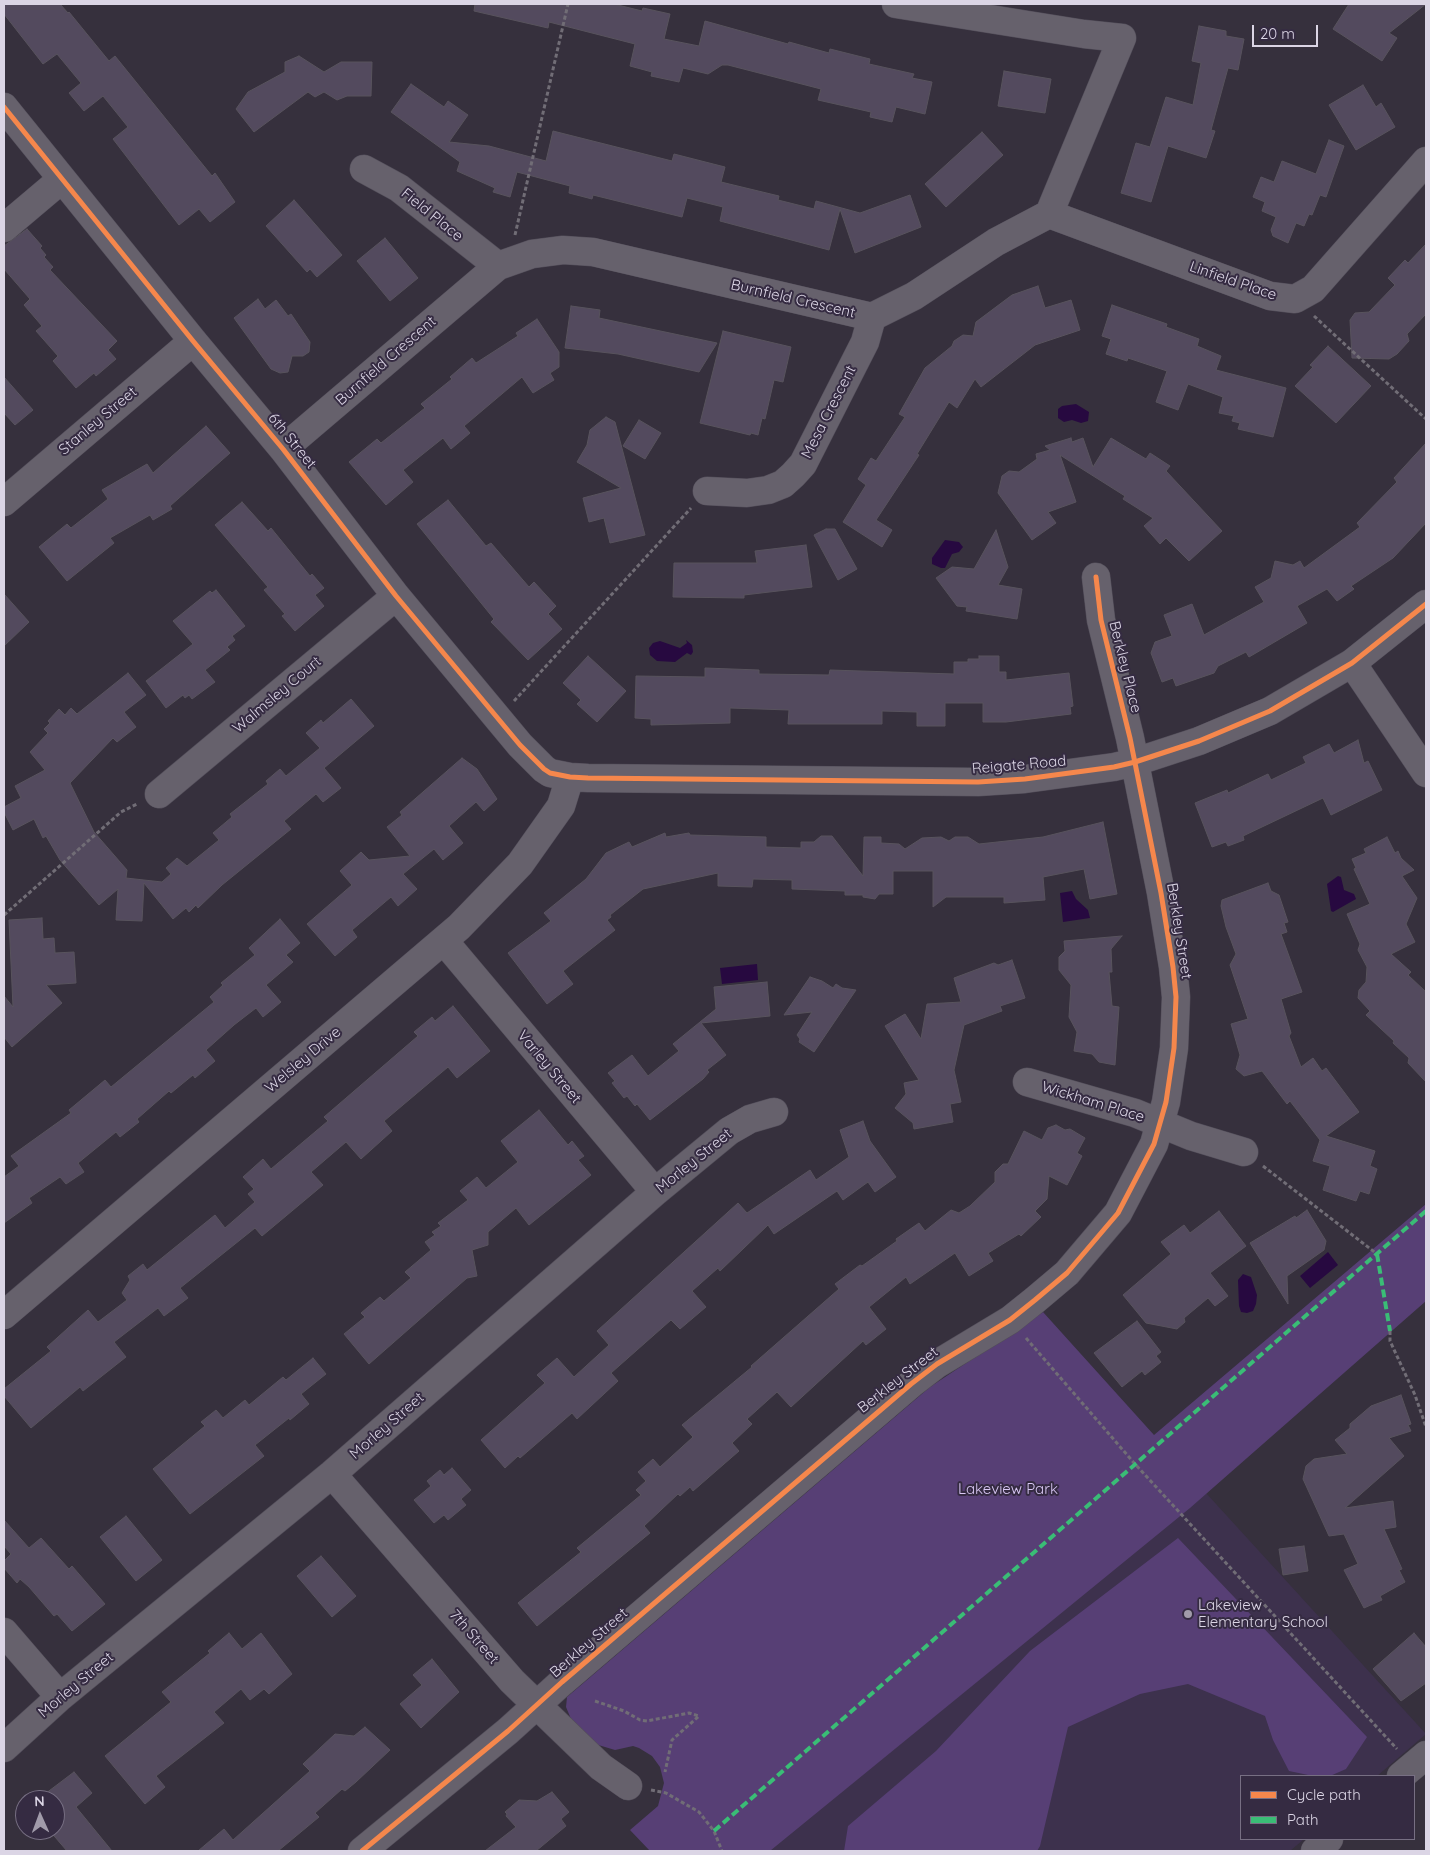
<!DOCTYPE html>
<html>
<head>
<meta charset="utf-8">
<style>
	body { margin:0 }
	#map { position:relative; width:1430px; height:1855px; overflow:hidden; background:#36303d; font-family:Quicksand,sans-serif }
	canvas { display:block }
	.frame { position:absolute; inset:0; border:5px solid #dbd5e5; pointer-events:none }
	.legend { position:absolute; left:1240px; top:1775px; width:175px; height:65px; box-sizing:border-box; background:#352b42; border:1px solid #776f83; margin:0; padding:6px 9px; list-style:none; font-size:15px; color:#dbd5e5 }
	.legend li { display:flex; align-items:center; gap:10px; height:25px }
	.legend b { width:25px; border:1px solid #776f83 }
	.north { position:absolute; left:15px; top:1790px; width:50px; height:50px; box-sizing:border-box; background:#352b42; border:1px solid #776f83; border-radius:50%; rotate:358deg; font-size:14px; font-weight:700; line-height:20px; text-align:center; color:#dbd5e5 }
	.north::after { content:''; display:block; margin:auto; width:18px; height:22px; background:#a19baa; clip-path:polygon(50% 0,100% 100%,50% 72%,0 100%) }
	.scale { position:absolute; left:1252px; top:25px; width:66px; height:22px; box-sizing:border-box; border:2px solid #dbd5e5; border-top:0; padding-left:6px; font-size:15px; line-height:18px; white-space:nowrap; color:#dbd5e5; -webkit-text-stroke:4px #352b42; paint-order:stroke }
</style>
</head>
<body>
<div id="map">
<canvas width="1430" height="1855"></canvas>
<div class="frame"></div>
<ul class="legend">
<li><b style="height:6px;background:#f5874c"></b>Cycle path</li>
<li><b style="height:6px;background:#3abd76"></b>Path</li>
</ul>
<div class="north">N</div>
<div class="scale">20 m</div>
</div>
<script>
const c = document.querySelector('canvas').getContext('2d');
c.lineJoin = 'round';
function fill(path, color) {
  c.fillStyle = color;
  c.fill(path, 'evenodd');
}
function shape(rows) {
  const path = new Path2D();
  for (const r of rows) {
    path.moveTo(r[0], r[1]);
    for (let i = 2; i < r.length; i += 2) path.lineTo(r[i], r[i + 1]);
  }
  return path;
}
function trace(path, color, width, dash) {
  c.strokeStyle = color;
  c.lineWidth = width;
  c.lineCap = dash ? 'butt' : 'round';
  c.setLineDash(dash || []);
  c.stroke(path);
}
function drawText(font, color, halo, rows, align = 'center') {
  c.font = font + ' Quicksand,sans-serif';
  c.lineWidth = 4;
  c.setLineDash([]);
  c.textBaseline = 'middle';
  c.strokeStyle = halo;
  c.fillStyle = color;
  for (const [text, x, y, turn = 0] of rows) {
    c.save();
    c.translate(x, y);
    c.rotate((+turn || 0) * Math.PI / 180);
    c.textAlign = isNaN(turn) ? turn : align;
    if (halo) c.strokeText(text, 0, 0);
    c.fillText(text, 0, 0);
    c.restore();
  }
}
const built = shape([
	[1206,1493,1426,1734,1377,1776,1241,1776,1241,1839,1304,1839,1290,1851,770,1851]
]);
const green = shape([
	[1426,1204,1426,1301,1190,1508,770,1851,650,1851,630,1830,658,1806,664,1783,660,1767,652,1756,639,1748,633,1746,615,1750,595,1744,571,1719,566,1707,567,1697,930,1387,1043,1312,1154,1435],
	[1178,1538,1367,1737,1346,1769,1330,1776,1313,1776,1289,1771,1273,1740,1265,1716,1188,1684,1140,1694,1068,1727,1040,1846,1037,1851,844,1851,848,1826,936,1751,1030,1651]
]);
const water = shape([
	[1076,404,1089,412,1088,421,1081,423,1072,420,1064,422,1058,418,1058,409,1062,406],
	[945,540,959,542,963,547,959,552,952,554,945,568,941,568,932,564,932,558],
	[686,640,692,645,693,652,691,655,687,653,675,662,657,661,650,655,649,648,653,643,660,641,680,648,687,643],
	[1338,876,1341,877,1344,890,1354,894,1356,899,1333,912,1331,911,1327,884],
	[1072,891,1076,899,1088,910,1090,918,1063,922,1060,893],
	[757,964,758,980,722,984,720,968],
	[1328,1252,1338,1265,1310,1288,1300,1276],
	[1243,1274,1251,1277,1257,1295,1256,1304,1253,1311,1247,1313,1241,1312,1239,1306,1238,1280]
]);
const building = shape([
	[4,4,60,4,68,13,69,12,109,61,115,56,212,176,215,173,235,202,210,222,199,209,179,225,113,139,128,127,103,96,84,111,69,93,81,83,57,54,43,64,4,14,4,4],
	[475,4,614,4,642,11,643,8,670,14,664,39,699,46,705,21,788,44,789,42,829,53,830,49,870,59,869,64,914,74,912,78,932,82,925,114,896,107,892,122,870,117,871,112,818,100,821,89,728,65,722,65,708,74,683,68,679,82,651,76,652,72,630,66,635,44,549,22,548,28,474,11,475,4],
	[1349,4,1426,4,1389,33,1397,38,1382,61,1333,29,1349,4],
	[1199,26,1226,31,1226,36,1244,39,1238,70,1228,68,1211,130,1215,131,1206,158,1168,146,1151,202,1121,193,1136,143,1150,147,1166,97,1193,105,1201,63,1192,61,1199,26],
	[299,56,324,72,341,62,372,62,371,96,347,96,337,100,324,92,315,97,308,92,254,132,236,109,248,92,285,72,285,62,299,56],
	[1004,71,1051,79,1045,113,998,106,1004,71],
	[411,84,444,107,448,101,468,115,449,142,489,146,546,161,553,131,672,161,674,154,725,167,721,182,779,196,778,200,814,209,816,201,860,213,910,195,921,227,855,253,840,209,829,250,720,221,723,207,687,198,682,217,593,195,592,199,569,193,570,186,517,172,510,197,493,192,495,188,457,171,460,162,391,112,411,84],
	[1363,85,1376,107,1381,103,1395,127,1356,150,1329,105,1363,85],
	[982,132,1003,155,946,207,925,184,982,132],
	[1329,140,1344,146,1326,197,1320,195,1312,215,1309,214,1304,226,1296,223,1288,243,1273,236,1271,230,1276,217,1262,211,1265,202,1253,197,1261,177,1274,182,1282,161,1316,174,1329,140],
	[294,200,342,255,317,277,310,269,307,272,266,226,294,200],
	[27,229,42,246,40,248,46,255,44,257,53,267,50,270,117,341,108,350,116,359,96,376,94,373,76,388,53,361,58,356,36,331,42,326,24,305,30,299,4,269,4,246,27,229],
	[385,238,418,278,390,301,357,261,385,238],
	[1426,244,1426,314,1407,334,1409,341,1397,354,1389,359,1352,358,1350,320,1355,313,1369,312,1395,285,1388,278,1405,260,1408,263,1426,244],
	[1038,286,1045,308,1071,300,1080,330,1035,345,981,387,975,379,957,408,949,402,917,454,919,455,876,520,892,530,882,547,843,522,866,485,858,479,871,458,876,461,905,417,899,414,925,368,952,346,954,341,963,335,973,336,976,322,1012,295,1038,286],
	[258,299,265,309,276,300,288,316,291,314,310,342,309,352,303,356,292,356,288,372,280,373,271,369,234,318,258,299],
	[1112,305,1167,324,1166,327,1199,339,1197,346,1221,356,1216,370,1286,388,1273,437,1238,429,1240,423,1232,421,1234,416,1219,413,1223,397,1188,384,1178,410,1156,402,1167,371,1128,358,1127,361,1106,354,1111,339,1102,336,1112,305],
	[571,306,600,310,599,318,717,343,699,372,618,354,565,348,571,306],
	[537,319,559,352,559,367,550,373,554,380,533,393,522,377,464,426,470,433,451,449,443,438,403,470,413,482,386,505,349,462,377,439,381,443,425,408,421,404,452,379,450,377,472,358,476,363,518,336,516,333,537,319],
	[723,331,791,347,783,382,774,380,765,419,762,418,758,435,751,433,750,435,700,423,723,331],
	[1328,346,1371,386,1336,423,1295,386,1313,367,1310,365,1328,346],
	[4,377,33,410,15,425,4,413,4,377],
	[606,417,615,422,645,535,610,543,604,518,589,522,583,498,621,488,577,462,587,445,590,430,606,417],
	[639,420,661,433,645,459,623,446,639,420],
	[206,426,230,453,170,506,172,509,153,520,150,515,110,538,114,543,67,581,39,547,67,524,71,528,108,499,102,490,147,464,153,473,206,426],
	[1071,438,1072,442,1083,438,1093,467,1111,438,1146,459,1150,453,1170,466,1166,471,1222,531,1189,561,1166,538,1160,544,1144,526,1153,518,1123,499,1125,496,1060,455,1076,502,1048,512,1056,523,1032,540,998,493,1002,476,1009,471,1019,472,1037,459,1036,454,1050,450,1045,446,1071,438],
	[1426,443,1426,523,1393,558,1351,586,1354,589,1337,601,1327,589,1297,606,1307,623,1249,657,1246,652,1218,666,1214,673,1176,686,1173,678,1162,682,1151,653,1155,642,1172,636,1164,615,1192,604,1204,635,1264,602,1255,587,1271,578,1275,561,1293,565,1300,561,1304,568,1360,527,1357,523,1397,482,1394,478,1426,443],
	[448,500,486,546,491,543,529,587,534,582,556,606,548,614,562,629,528,660,491,622,494,619,417,524,448,500],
	[242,502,268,531,271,528,310,576,312,574,324,588,315,595,324,606,295,631,282,616,285,614,264,590,268,587,215,525,242,502],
	[826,529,835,529,857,569,838,580,814,535,826,529],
	[996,530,1008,567,998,585,1022,589,1017,619,966,611,967,607,957,606,936,578,952,567,974,569,996,530],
	[806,545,812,587,744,595,744,598,673,597,674,563,757,563,755,551,806,545],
	[216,590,245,626,232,636,235,640,227,647,230,650,205,670,215,682,192,699,189,695,185,698,183,695,166,708,146,681,193,644,173,621,210,591,212,593,216,590],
	[4,594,29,622,4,646,4,594],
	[588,656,626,691,597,722,577,704,581,700,563,683,588,656],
	[979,656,999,656,999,672,1006,672,1006,680,1069,673,1073,706,1070,707,1071,714,1006,722,983,722,983,703,945,703,945,726,917,726,917,712,882,711,882,724,788,724,789,710,730,708,730,723,651,725,651,719,635,718,636,676,705,677,705,668,759,670,759,674,829,675,830,670,954,674,954,662,968,662,968,659,979,659,979,656],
	[128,673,146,695,124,712,136,727,117,742,113,738,70,783,94,832,127,870,126,878,162,882,171,874,166,868,177,858,187,866,219,840,213,833,232,817,230,814,268,784,266,781,280,769,286,776,320,748,306,733,321,720,323,723,351,699,374,726,324,768,341,788,323,802,316,794,284,821,291,829,222,885,198,908,196,905,189,912,186,908,173,919,144,883,142,921,116,920,118,889,99,905,60,860,46,836,43,838,34,819,13,830,4,812,4,807,21,798,15,786,45,770,30,752,48,733,44,729,50,723,48,721,59,709,65,715,71,708,77,714,128,673],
	[1358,740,1364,763,1368,761,1382,790,1331,815,1323,798,1243,836,1244,840,1228,846,1226,842,1212,847,1195,803,1227,790,1228,793,1268,774,1271,780,1306,763,1303,757,1329,744,1334,753,1358,740],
	[462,758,477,769,497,799,484,811,476,802,449,826,463,843,443,860,434,849,403,874,417,889,398,906,391,897,352,930,357,937,335,956,307,924,352,885,340,871,361,852,369,860,410,856,387,827,402,815,400,812,462,758],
	[1103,822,1117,894,1090,899,1084,869,1043,877,1045,900,1004,903,1004,897,946,897,933,907,933,871,893,871,893,894,879,894,875,899,863,897,863,895,845,895,845,891,792,889,792,880,753,879,752,887,718,886,718,873,643,889,610,915,611,917,607,920,615,930,563,971,573,984,547,1004,508,953,551,921,544,913,586,879,606,853,629,842,632,847,665,833,666,837,689,833,690,835,766,837,766,847,801,848,801,842,814,842,821,836,832,836,863,876,864,837,881,837,881,843,899,844,905,849,922,838,941,837,949,841,955,837,968,837,979,844,1043,837,1103,822],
	[1387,837,1395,853,1398,851,1401,858,1414,870,1402,876,1417,898,1406,924,1415,942,1391,954,1411,972,1408,975,1426,992,1426,1082,1408,1063,1409,1058,1393,1043,1394,1041,1366,1015,1370,1011,1358,998,1359,990,1366,982,1367,967,1358,950,1360,944,1347,914,1370,904,1354,869,1356,868,1352,859,1366,853,1364,849,1387,837],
	[1268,883,1271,891,1279,895,1288,922,1284,923,1287,932,1281,934,1302,992,1281,999,1291,1033,1289,1036,1301,1067,1313,1058,1322,1071,1326,1068,1359,1112,1326,1136,1375,1151,1370,1166,1377,1169,1369,1194,1360,1191,1356,1201,1323,1190,1330,1166,1313,1161,1320,1140,1290,1101,1287,1104,1262,1071,1244,1076,1236,1069,1240,1055,1231,1024,1248,1019,1230,965,1236,954,1226,927,1221,906,1222,900,1268,883],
	[42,918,43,939,54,938,55,953,74,952,76,983,46,985,62,1003,12,1047,4,1037,4,996,13,1007,9,920,42,918],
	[280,919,300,943,286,955,293,962,266,985,281,1002,263,1017,256,1008,234,1025,206,1050,215,1061,195,1078,193,1075,171,1093,169,1091,137,1119,139,1122,120,1137,116,1132,78,1163,84,1172,66,1184,60,1177,29,1198,32,1203,4,1223,4,1177,19,1166,11,1156,71,1113,69,1110,105,1080,111,1087,214,1002,210,997,223,985,221,983,255,955,249,948,280,919],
	[1122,936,1111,949,1112,972,1109,972,1112,1006,1119,1007,1115,1065,1099,1062,1092,1054,1074,1051,1077,1032,1069,1017,1071,985,1059,970,1059,957,1065,951,1064,941,1122,936],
	[1012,960,1025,998,1000,1006,1002,1011,964,1025,954,1070,961,1102,950,1104,953,1122,914,1129,913,1123,895,1108,906,1094,904,1083,919,1080,885,1026,905,1014,921,1039,927,1004,961,1002,954,978,994,963,998,965,1012,960],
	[810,977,822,981,833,988,836,984,842,988,856,990,814,1052,799,1042,800,1039,797,1035,812,1012,784,1015,810,977],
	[767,982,770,1016,701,1023,726,1055,707,1070,709,1072,703,1079,650,1120,637,1104,635,1106,627,1096,624,1098,612,1083,615,1081,608,1073,632,1055,648,1076,679,1051,673,1044,716,1009,714,987,767,982],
	[453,1006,490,1051,457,1078,448,1067,384,1121,392,1131,361,1159,346,1142,311,1172,323,1185,262,1236,255,1228,180,1288,188,1298,164,1316,158,1308,114,1342,126,1357,83,1391,80,1387,31,1428,4,1396,4,1389,51,1351,47,1347,88,1310,98,1322,127,1300,122,1293,130,1280,128,1276,143,1264,147,1270,215,1215,225,1228,255,1202,248,1194,254,1189,243,1177,263,1159,271,1169,328,1121,324,1117,418,1036,414,1032,432,1017,435,1021,453,1006],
	[539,1110,568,1145,572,1141,584,1156,578,1160,591,1175,529,1225,516,1208,488,1232,488,1245,472,1250,477,1276,467,1278,369,1364,344,1334,365,1317,361,1313,380,1297,384,1301,411,1278,405,1272,431,1250,425,1242,435,1235,432,1232,441,1226,438,1223,468,1200,460,1191,477,1177,486,1188,518,1162,501,1141,539,1110],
	[863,1121,870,1141,896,1177,875,1192,868,1182,843,1200,837,1191,774,1234,768,1225,720,1271,718,1268,692,1291,706,1307,680,1329,671,1320,611,1373,618,1381,577,1419,572,1413,520,1458,518,1456,505,1468,481,1440,545,1383,537,1375,557,1358,574,1377,609,1345,597,1331,738,1203,747,1213,810,1170,816,1180,849,1157,840,1130,863,1121],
	[1056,1125,1065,1130,1070,1129,1085,1138,1077,1153,1082,1156,1067,1185,1049,1176,1047,1199,1035,1211,1041,1217,1021,1236,1019,1234,988,1253,993,1261,969,1276,955,1253,910,1284,906,1277,869,1307,886,1329,866,1345,863,1341,791,1407,777,1392,747,1419,752,1424,732,1443,739,1451,693,1491,690,1487,680,1496,678,1494,644,1526,650,1533,537,1626,518,1603,581,1552,577,1548,641,1495,636,1490,646,1481,638,1472,653,1459,660,1467,693,1437,682,1425,752,1367,751,1366,839,1289,835,1284,860,1265,862,1266,897,1241,896,1239,919,1223,925,1231,951,1210,959,1213,970,1206,995,1182,995,1172,1003,1164,1008,1164,1024,1131,1042,1140,1048,1128,1056,1125],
	[1307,1210,1326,1241,1324,1250,1287,1276,1288,1304,1250,1243,1295,1216,1296,1218,1307,1210],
	[1219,1211,1246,1246,1210,1273,1228,1296,1215,1306,1208,1298,1184,1318,1185,1322,1177,1329,1146,1323,1123,1295,1171,1254,1161,1242,1184,1225,1190,1233,1219,1211],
	[1137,1321,1161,1352,1156,1356,1161,1362,1145,1375,1142,1371,1122,1387,1094,1353,1137,1321],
	[313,1358,326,1374,301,1394,309,1404,290,1420,289,1418,255,1445,264,1456,190,1514,153,1469,205,1426,201,1422,216,1410,223,1418,245,1400,249,1405,283,1377,286,1380,313,1358],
	[1401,1395,1411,1424,1408,1425,1411,1431,1389,1438,1404,1456,1345,1508,1393,1501,1396,1527,1384,1529,1402,1569,1399,1570,1405,1582,1380,1596,1382,1600,1364,1608,1344,1570,1358,1564,1344,1534,1329,1536,1303,1479,1306,1466,1314,1459,1347,1454,1335,1440,1350,1428,1350,1424,1371,1406,1401,1395],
	[452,1468,471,1490,461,1499,466,1505,448,1520,444,1515,434,1523,414,1500,431,1486,427,1481,440,1470,444,1475,452,1468],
	[126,1516,162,1560,136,1581,100,1537,126,1516],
	[4,1520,29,1548,41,1538,69,1569,72,1566,105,1604,72,1631,57,1614,54,1616,29,1587,20,1579,17,1583,4,1568,4,1561,11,1554,4,1546,4,1520],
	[1304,1546,1308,1571,1283,1575,1279,1549,1304,1546],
	[321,1556,356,1596,332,1617,297,1576,321,1556],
	[229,1633,242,1649,261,1633,292,1674,269,1694,264,1689,250,1700,241,1689,214,1712,224,1723,156,1776,165,1787,145,1804,105,1756,171,1702,162,1692,210,1653,208,1651,229,1633],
	[1414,1633,1426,1647,1426,1683,1401,1701,1373,1669,1414,1633],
	[432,1659,459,1692,421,1728,400,1704,422,1685,413,1675,432,1659],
	[365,1727,390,1750,356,1782,345,1791,342,1789,315,1813,319,1817,278,1851,198,1851,224,1829,233,1840,310,1771,303,1764,335,1734,354,1736,365,1727],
	[74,1772,92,1793,76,1807,112,1851,67,1851,49,1830,55,1830,55,1800,37,1800,74,1772],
	[552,1792,569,1812,561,1819,566,1826,536,1851,485,1851,516,1827,506,1816,507,1814,505,1812,519,1800,537,1801,552,1792]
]);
const path = shape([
	[515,235,568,4],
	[1314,316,1426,419],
	[514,701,691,508],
	[4,915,121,812,137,804],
	[1263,1166,1377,1254],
	[1390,1331,1390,1341,1415,1395,1426,1427],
	[1026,1338,1135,1464,1397,1749],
	[595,1701,624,1711,640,1720,647,1721,689,1713,699,1716,672,1740,665,1772],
	[651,1790,666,1793,699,1812,714,1831,722,1851]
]);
const minor = shape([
	[4,107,193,341,283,449,396,596,520,745,544,769,550,773,570,777,588,778,978,782,1025,779,1114,767,1135,762,1199,741,1270,711,1352,663,1426,604],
	[364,169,399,188,498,266],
	[1049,214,1270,296,1295,299,1313,289,1426,161],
	[4,228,62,179],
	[283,449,498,266,532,254,563,250,593,252,872,317,914,296,996,242,1049,214,1122,38,1084,34,896,4],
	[707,491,747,493,768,490,783,484,793,475,803,464,865,342,872,317],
	[4,502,193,341],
	[1352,663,1426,773],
	[159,794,396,596],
	[444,941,655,1192],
	[1027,1082,1135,1113,1191,1136,1244,1152],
	[4,1315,459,927,520,864,561,806,570,777],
	[332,1474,512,1681,601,1767,628,1786],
	[4,1632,60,1697],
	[4,1748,60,1697,332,1474,655,1192,729,1131,750,1119,774,1112],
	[1401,1776,1426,1755],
	[362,1851,508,1731,562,1682,911,1384,937,1364,1010,1320,1035,1300,1067,1273,1118,1213,1154,1144,1166,1102,1174,1048,1176,997,1173,967,1161,893,1130,738,1101,620,1096,577],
	[1315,1851,1329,1839]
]);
const quiet = shape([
	[1377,1254,1390,1331],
	[714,1831,1426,1211]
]);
const cycleway = shape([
	[4,107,193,341,283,449,396,596,520,745,544,769,550,773,570,777,588,778,978,782,1025,779,1114,767,1135,762,1199,741,1270,711,1352,663,1426,604],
	[362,1851,508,1731,562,1682,911,1384,937,1364,1010,1320,1035,1300,1067,1273,1118,1213,1154,1144,1166,1102,1174,1048,1176,997,1173,967,1161,893,1130,738,1101,620,1096,577]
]);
const markers = [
	[1188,1614,5,"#a19baa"]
];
const streetNames = [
	["Field Place",432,215,39],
	["Linfield Place",1233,281,19],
	["Burnfield Crescent",793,299,13],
	["Burnfield Crescent",386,361,-41],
	["Mesa Crescent",829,412,-63],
	["Stanley Street",98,421,-40],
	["6th Street",292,441,51],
	["Berkley Place",1125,667,76],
	["Walmsley Court",277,695,-40],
	["Reigate Road",1019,765,-5],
	["Berkley Street",1179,931,81],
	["Welsley Drive",303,1060,-40],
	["Varley Street",549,1067,50],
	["Wickham Place",1093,1102,17],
	["Morley Street",694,1161,-39],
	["Berkley Street",898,1380,-38],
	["Morley Street",387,1426,-41],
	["7th Street",474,1637,49],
	["Berkley Street",589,1643,-41],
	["Morley Street",76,1685,-40]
];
const parkNames = [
	["Lakeview Park",1008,1489]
];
const poiNames = [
	["Lakeview",1198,1605],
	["Elementary School",1198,1622]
];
fill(built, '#3d314d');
fill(green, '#573f75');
fill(water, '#270940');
fill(building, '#534a5e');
trace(building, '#58535d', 1);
trace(minor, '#534e5a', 29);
trace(path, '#716d76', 3, [4, 2.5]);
trace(minor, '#66616c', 28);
trace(quiet, '#3abd76', 4, [8, 4]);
trace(cycleway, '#f5874c', 5);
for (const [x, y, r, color] of markers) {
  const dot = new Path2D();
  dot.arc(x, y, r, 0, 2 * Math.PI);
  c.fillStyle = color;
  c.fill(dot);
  trace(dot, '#352b42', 2);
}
drawText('15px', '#dbd5e5', '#352b42', streetNames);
drawText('15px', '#d9c8f4', '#352b42', parkNames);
drawText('15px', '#dbd5e5', '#352b42', poiNames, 'left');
</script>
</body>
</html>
